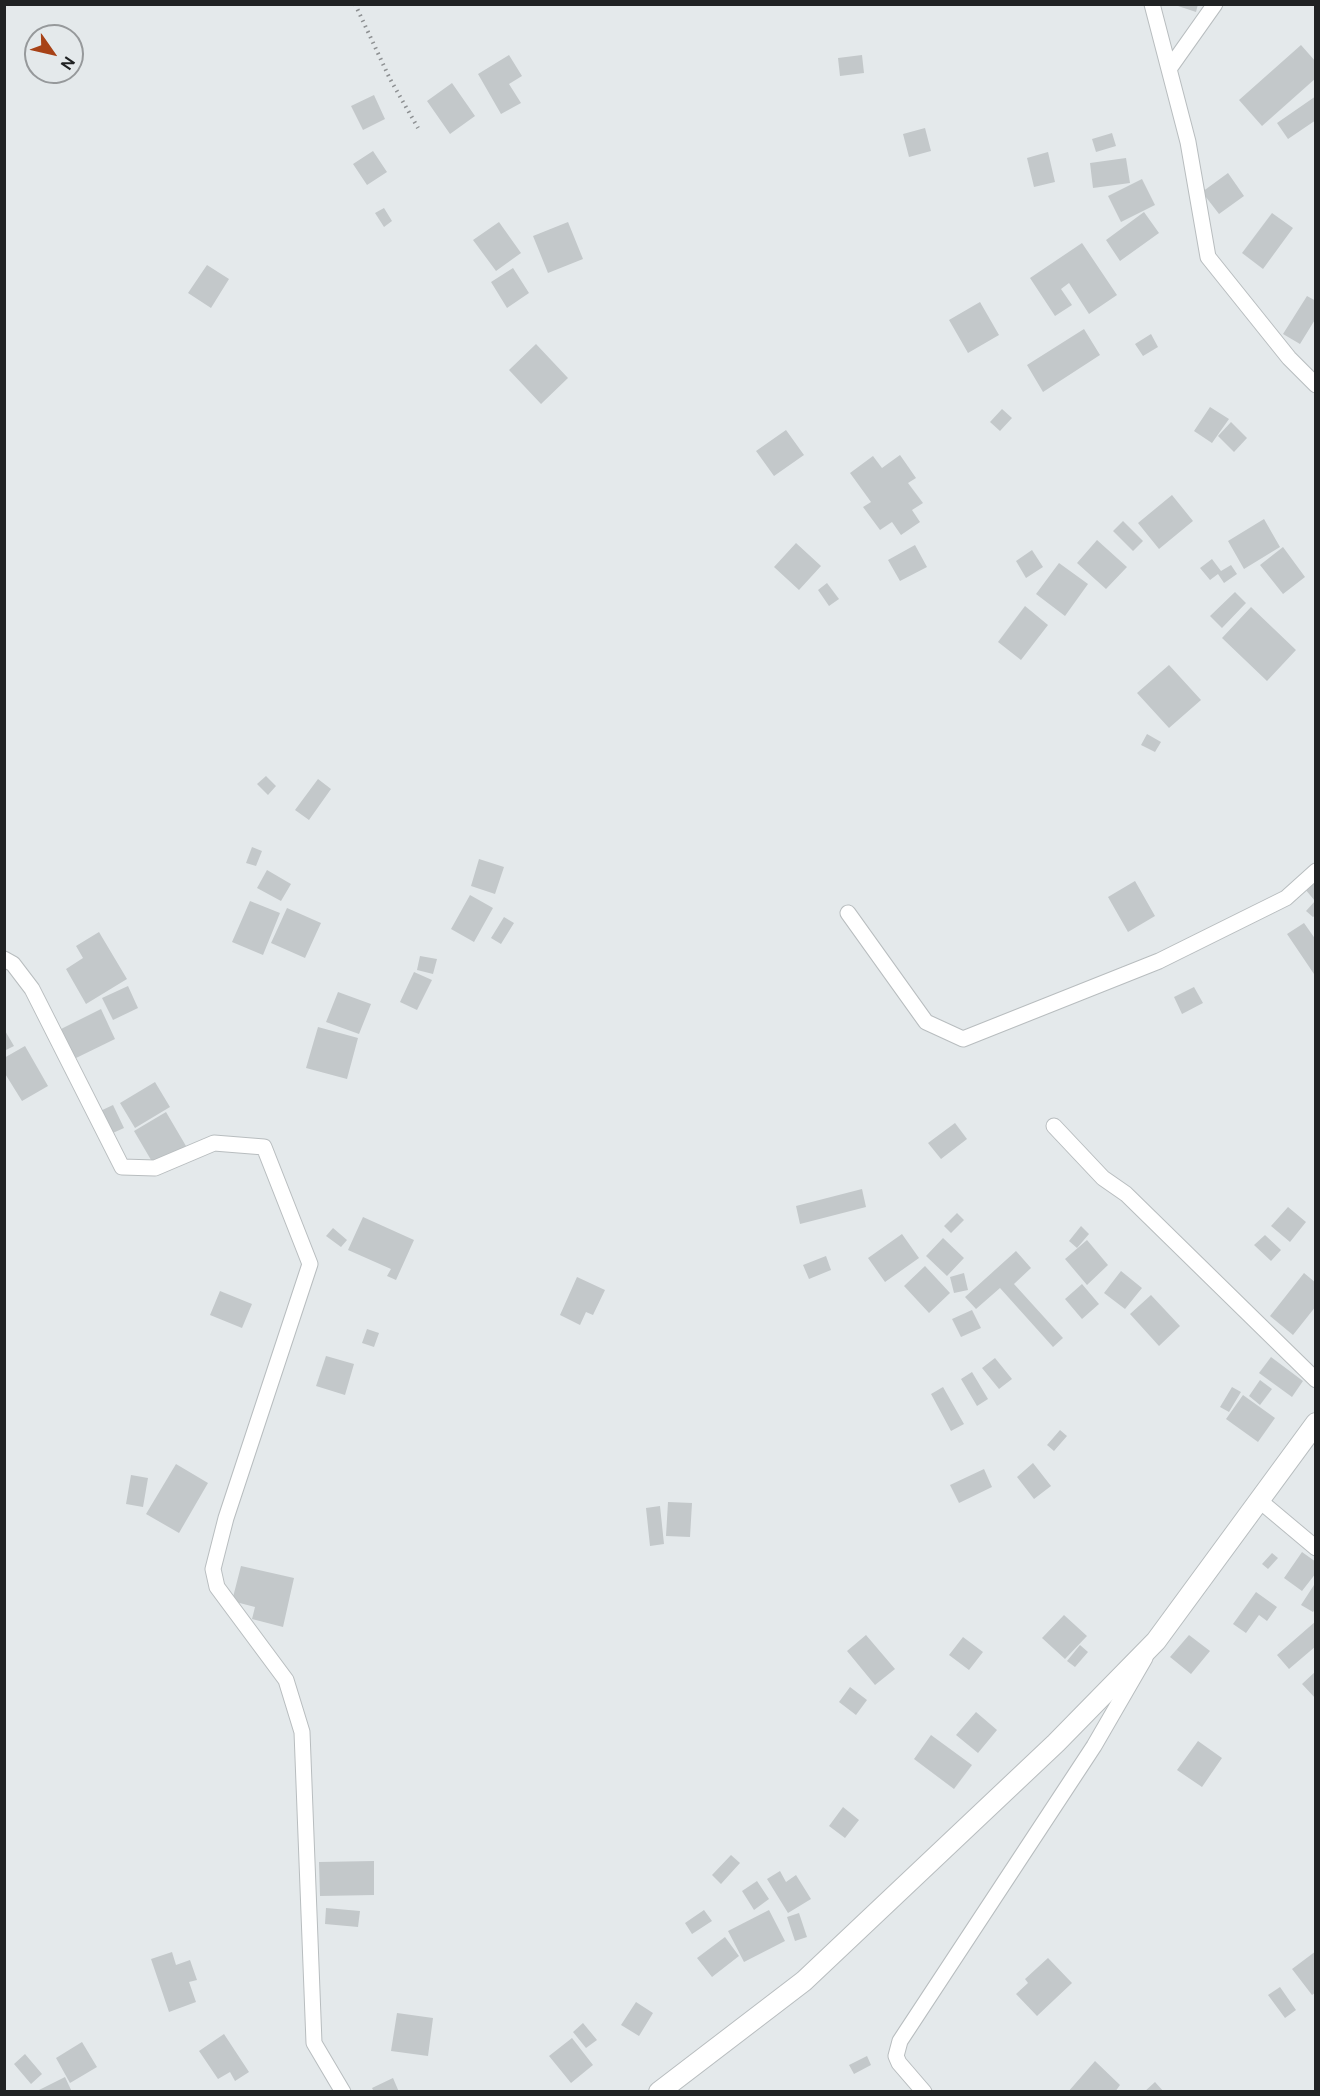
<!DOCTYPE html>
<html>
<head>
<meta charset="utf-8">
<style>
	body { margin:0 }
	#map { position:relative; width:1320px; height:2096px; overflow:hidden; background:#e4e9eb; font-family:"DM Sans",sans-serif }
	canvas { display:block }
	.frame { position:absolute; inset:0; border:6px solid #202223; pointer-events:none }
	.north { position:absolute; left:24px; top:24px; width:60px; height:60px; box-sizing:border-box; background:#e4e9eb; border:2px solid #96999b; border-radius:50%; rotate:124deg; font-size:16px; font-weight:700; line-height:24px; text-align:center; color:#202223 }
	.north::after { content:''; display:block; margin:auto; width:21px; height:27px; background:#a74217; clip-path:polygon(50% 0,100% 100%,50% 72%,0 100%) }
</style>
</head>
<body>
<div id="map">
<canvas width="1320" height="2096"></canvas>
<div class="frame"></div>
<div class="north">N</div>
</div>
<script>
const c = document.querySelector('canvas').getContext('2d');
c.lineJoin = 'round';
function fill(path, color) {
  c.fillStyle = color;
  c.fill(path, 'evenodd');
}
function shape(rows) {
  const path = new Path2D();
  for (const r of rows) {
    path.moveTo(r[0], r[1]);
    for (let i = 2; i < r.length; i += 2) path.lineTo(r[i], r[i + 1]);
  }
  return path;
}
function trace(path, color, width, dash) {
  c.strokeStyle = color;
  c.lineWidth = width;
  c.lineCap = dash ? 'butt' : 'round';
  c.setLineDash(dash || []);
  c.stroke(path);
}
const building = shape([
	[1172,4,1198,4,1196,12],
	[1301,45,1316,62,1316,78,1262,126,1239,100],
	[509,55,522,76,509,84,521,103,501,114,478,74],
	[862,55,864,73,840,76,838,58],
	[452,83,475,116,450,134,427,101],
	[374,95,385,119,363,130,351,106],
	[1316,96,1316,120,1288,139,1277,123],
	[925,128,931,151,909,157,903,134],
	[1112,133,1116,146,1096,152,1092,139],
	[373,151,387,172,367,185,353,164],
	[1048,152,1055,182,1034,187,1027,158],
	[1126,158,1130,183,1093,188,1090,163],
	[1228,173,1244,196,1219,214,1202,192],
	[1142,179,1155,205,1121,222,1108,196],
	[384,208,392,221,384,227,375,213],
	[1144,212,1159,233,1120,261,1106,240],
	[1272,213,1293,228,1263,269,1242,253],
	[499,222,521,253,496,271,473,240],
	[568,222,583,259,548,273,533,236],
	[1082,243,1117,295,1089,314,1069,283,1061,289,1072,305,1055,316,1030,278],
	[207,265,229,279,211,308,188,293],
	[513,268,529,293,507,308,491,282],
	[1307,296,1316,301,1316,318,1300,344,1283,334],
	[980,302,999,335,968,353,949,320],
	[1084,329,1100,355,1043,392,1027,365],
	[1151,334,1158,347,1143,356,1135,344],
	[536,344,568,378,541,404,509,370],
	[1210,407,1229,419,1212,443,1194,431],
	[1002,409,1012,418,1000,431,990,422],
	[1231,422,1247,438,1234,452,1218,436],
	[786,430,804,455,774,476,756,451],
	[900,455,916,478,908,483,923,503,912,510,920,522,901,535,892,522,880,530,863,507,871,502,850,473,873,456,882,468],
	[1172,495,1193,521,1159,549,1138,523],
	[1264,519,1280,547,1244,569,1228,541],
	[1123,521,1143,541,1133,551,1113,531],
	[1097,540,1127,567,1106,589,1077,563],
	[796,543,821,566,799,590,774,567],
	[915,545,927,567,900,581,888,560],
	[1283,547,1305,577,1283,594,1260,565],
	[1032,550,1043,567,1026,578,1016,561],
	[1212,559,1221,571,1231,565,1237,574,1224,583,1218,574,1210,580,1200,568],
	[1059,563,1088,584,1065,616,1036,594],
	[827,583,839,599,829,606,818,590],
	[1235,592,1246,603,1222,628,1210,616],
	[1025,606,1048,625,1021,660,998,642],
	[1251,607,1296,650,1267,681,1222,638],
	[1169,665,1201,700,1169,728,1137,693],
	[1147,734,1161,742,1155,752,1141,745],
	[266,776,276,786,268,795,257,784],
	[318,779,331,789,309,820,295,810],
	[252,847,262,851,256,866,246,863],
	[479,859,504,867,495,894,471,886],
	[267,870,291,884,281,901,257,888],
	[1316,880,1316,915,1313,917,1306,911,1315,901,1305,889],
	[1135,881,1155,916,1128,932,1108,897],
	[470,895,493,908,474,942,451,929],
	[250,901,280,913,263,955,232,942],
	[287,908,321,923,305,958,271,943],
	[504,917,514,923,501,944,491,938],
	[1304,923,1316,940,1316,977,1287,934],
	[99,932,127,979,86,1004,66,969,83,958,76,946],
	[420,956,437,959,433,974,417,970],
	[414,972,432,980,417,1010,400,1002],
	[128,986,138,1008,113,1020,102,998],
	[1194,987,1203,1003,1182,1014,1174,997],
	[338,992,371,1004,359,1034,326,1022],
	[101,1009,115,1039,74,1059,59,1030],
	[318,1027,358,1038,347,1079,306,1068],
	[4,1029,14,1046,4,1051],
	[25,1046,48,1086,22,1101,4,1072,4,1058],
	[155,1082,170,1107,135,1128,120,1103],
	[113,1105,124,1128,106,1136,96,1113],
	[166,1112,186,1146,154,1165,134,1131],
	[955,1123,967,1139,941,1159,928,1143],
	[862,1189,866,1207,800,1224,796,1206],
	[1288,1207,1306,1222,1290,1242,1271,1226],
	[957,1213,964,1220,951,1233,944,1226],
	[363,1217,414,1240,396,1280,387,1276,391,1269,348,1250],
	[1081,1226,1089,1234,1077,1248,1069,1241],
	[333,1228,347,1240,341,1247,326,1236],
	[902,1234,919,1258,885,1282,868,1258],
	[1265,1235,1281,1250,1271,1261,1254,1245],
	[943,1238,964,1258,947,1276,926,1256],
	[1087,1240,1108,1265,1087,1285,1065,1259],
	[1016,1251,1031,1268,1014,1284,1063,1338,1053,1347,1000,1288,976,1309,965,1297],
	[826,1256,831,1270,809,1279,803,1265],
	[925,1266,950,1293,929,1313,904,1286],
	[1121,1271,1142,1288,1125,1309,1104,1293],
	[964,1273,968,1290,954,1293,950,1277],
	[1304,1273,1316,1283,1316,1306,1293,1335,1270,1316],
	[577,1277,605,1290,593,1315,586,1312,580,1325,560,1315],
	[1082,1284,1099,1304,1082,1319,1065,1299],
	[220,1291,252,1304,242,1328,210,1315],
	[1151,1295,1180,1326,1159,1346,1130,1314],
	[972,1310,981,1328,961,1337,952,1319],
	[367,1329,379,1333,374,1347,362,1343],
	[326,1356,354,1364,345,1395,316,1386],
	[1271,1357,1303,1381,1292,1397,1259,1373],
	[995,1358,1012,1379,999,1389,982,1368],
	[972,1372,988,1399,977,1406,961,1379],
	[1260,1380,1272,1389,1260,1405,1249,1396],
	[943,1387,964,1424,951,1431,931,1394],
	[1232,1387,1241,1392,1229,1412,1220,1407],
	[1243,1395,1275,1418,1258,1442,1226,1419],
	[1060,1430,1067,1436,1054,1451,1047,1445],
	[1033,1463,1051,1486,1034,1499,1017,1477],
	[176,1464,208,1483,179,1533,146,1514],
	[984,1469,992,1487,959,1503,950,1485],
	[131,1475,148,1478,143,1507,126,1504],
	[668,1502,692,1503,690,1537,666,1536],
	[660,1506,664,1544,650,1546,646,1508],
	[1302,1552,1316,1562,1316,1573,1302,1591,1284,1578],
	[1272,1553,1278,1558,1268,1569,1262,1564],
	[241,1566,294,1578,283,1627,252,1619,255,1607,232,1601],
	[1314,1585,1316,1608,1313,1612,1301,1605],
	[1256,1592,1277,1607,1267,1621,1259,1615,1246,1633,1233,1624],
	[1064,1615,1087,1636,1065,1659,1042,1638],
	[1316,1621,1316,1646,1289,1669,1277,1655],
	[866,1635,895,1669,875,1685,847,1651],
	[1189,1635,1210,1651,1191,1674,1170,1657],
	[963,1637,983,1652,969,1670,949,1655],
	[1080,1645,1088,1652,1075,1667,1067,1661],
	[1316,1671,1316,1699,1302,1684],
	[850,1687,867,1700,856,1715,839,1702],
	[976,1712,997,1730,978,1753,956,1735],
	[931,1735,972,1765,954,1789,914,1759],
	[1198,1741,1222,1758,1202,1787,1177,1770],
	[843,1807,859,1820,845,1838,829,1826],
	[731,1855,740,1863,721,1884,712,1875],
	[374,1861,374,1895,320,1896,319,1862],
	[780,1871,786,1882,796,1875,811,1899,788,1913,767,1879],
	[757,1881,769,1899,754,1910,742,1891],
	[326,1908,360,1911,358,1927,325,1924],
	[704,1910,712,1921,692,1934,685,1923],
	[769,1910,785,1941,744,1962,728,1931],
	[799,1913,807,1937,795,1941,787,1917],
	[725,1937,739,1956,712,1977,697,1958],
	[1316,1951,1316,1992,1312,1995,1292,1969],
	[172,1952,176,1965,190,1960,197,1980,189,1982,196,2002,169,2012,151,1959],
	[1048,1958,1072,1983,1037,2016,1016,1994,1028,1983,1025,1979],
	[1280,1987,1296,2010,1285,2018,1268,1995],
	[636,2002,653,2013,639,2036,621,2025],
	[397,2013,433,2018,428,2056,391,2051],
	[583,2023,597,2040,586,2048,573,2032],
	[224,2034,249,2072,235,2081,230,2072,218,2079,199,2051],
	[572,2038,593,2065,571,2083,549,2056],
	[82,2042,97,2067,70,2083,56,2058],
	[25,2054,42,2074,31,2084,14,2064],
	[867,2056,871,2065,854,2074,849,2065],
	[1095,2061,1120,2085,1115,2092,1068,2092],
	[65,2077,72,2092,35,2092],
	[393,2078,399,2092,374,2092,372,2088],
	[1155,2082,1164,2092,1144,2092]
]);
const path = shape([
	[355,4,390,79,418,128]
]);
const minor = shape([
	[1152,4,1188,142,1208,257,1289,358,1316,385],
	[1169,69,1215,4],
	[848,913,926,1022,963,1039,1159,961,1286,898,1316,871],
	[4,959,13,964,32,989,122,1167,155,1168,214,1143,264,1147,310,1264,226,1518,213,1569,217,1587,286,1680,302,1732,314,2043,343,2092],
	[1054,1126,1103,1178,1126,1194,1316,1380],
	[1260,1501,1316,1548],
	[924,2092,899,2063,896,2056,900,2041,1094,1746,1145,1658]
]);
const tertiary = shape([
	[659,2092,804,1981,1056,1743,1156,1641,1316,1423]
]);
fill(building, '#c3c8ca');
trace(minor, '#b8bdbf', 17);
trace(tertiary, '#b8bdbf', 22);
trace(path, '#8d9092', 4, [1.5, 4.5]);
trace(minor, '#fff', 15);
trace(tertiary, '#fff', 20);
</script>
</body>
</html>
